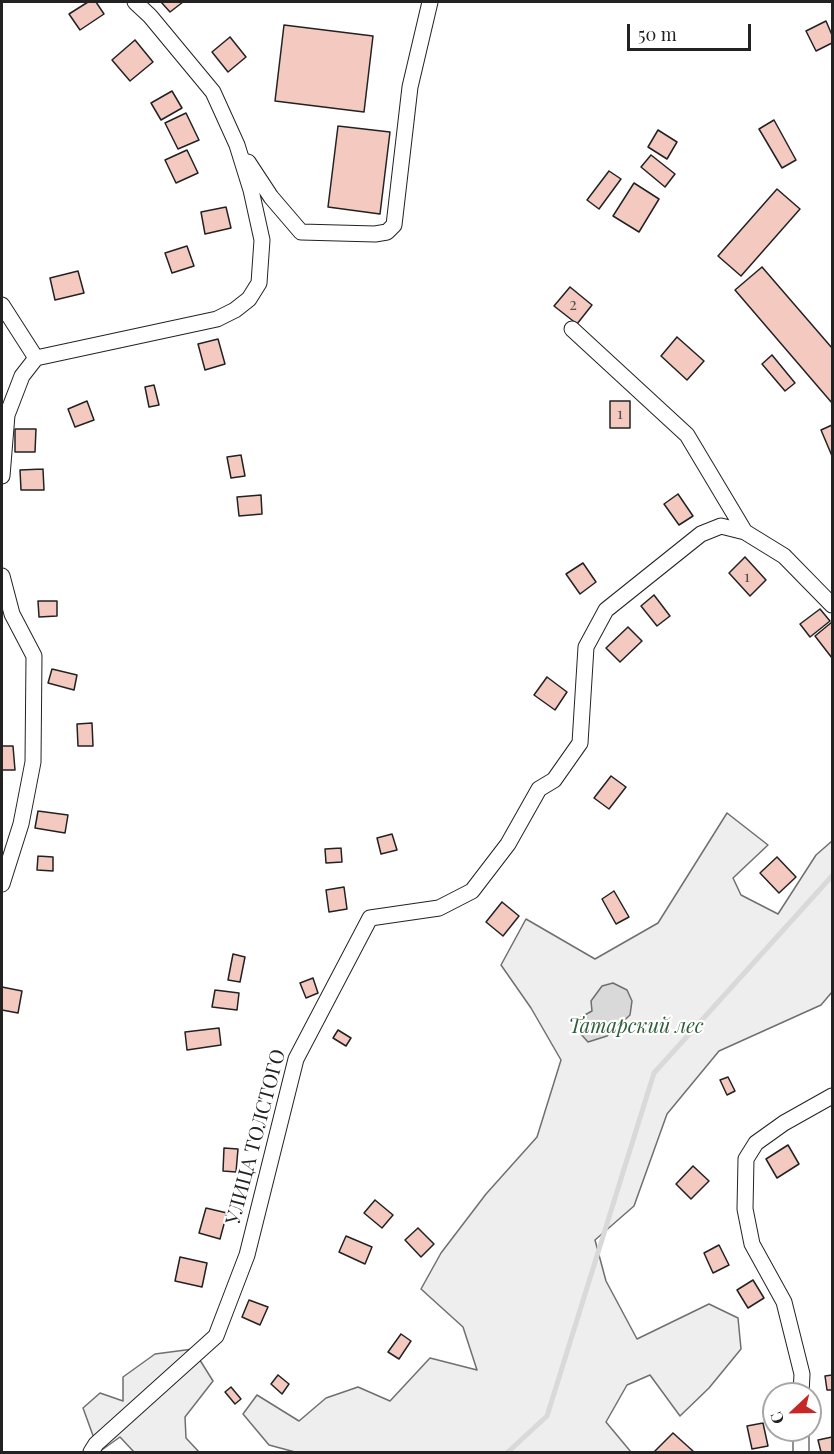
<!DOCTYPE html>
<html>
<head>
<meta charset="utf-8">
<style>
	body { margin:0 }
	#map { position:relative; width:834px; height:1454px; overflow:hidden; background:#fff; font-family:"Playfair Display",serif }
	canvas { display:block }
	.frame { position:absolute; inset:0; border:3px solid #222; pointer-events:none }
	.north { position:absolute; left:762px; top:1382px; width:60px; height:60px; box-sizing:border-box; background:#fff; border:2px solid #a7a7a7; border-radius:50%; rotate:248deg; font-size:16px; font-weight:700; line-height:24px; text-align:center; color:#222 }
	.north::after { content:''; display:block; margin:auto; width:21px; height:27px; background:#c62828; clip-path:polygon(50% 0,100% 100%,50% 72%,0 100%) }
	.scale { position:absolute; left:627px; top:24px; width:124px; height:27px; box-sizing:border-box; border:3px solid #222; border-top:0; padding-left:8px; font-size:18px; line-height:21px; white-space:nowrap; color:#222; -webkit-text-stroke:4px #fff; paint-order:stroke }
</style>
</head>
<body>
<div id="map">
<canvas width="834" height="1454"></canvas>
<div class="frame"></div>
<div class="north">С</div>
<div class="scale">50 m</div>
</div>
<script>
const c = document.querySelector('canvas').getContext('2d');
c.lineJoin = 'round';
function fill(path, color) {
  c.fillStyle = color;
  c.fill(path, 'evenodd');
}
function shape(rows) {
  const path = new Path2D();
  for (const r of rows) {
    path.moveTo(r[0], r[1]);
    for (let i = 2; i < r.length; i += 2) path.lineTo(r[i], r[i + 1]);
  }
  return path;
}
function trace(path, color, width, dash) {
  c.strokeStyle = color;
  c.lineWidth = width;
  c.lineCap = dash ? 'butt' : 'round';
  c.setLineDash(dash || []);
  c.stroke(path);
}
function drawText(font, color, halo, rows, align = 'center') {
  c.font = font + ' "Playfair Display",serif';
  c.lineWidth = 4.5;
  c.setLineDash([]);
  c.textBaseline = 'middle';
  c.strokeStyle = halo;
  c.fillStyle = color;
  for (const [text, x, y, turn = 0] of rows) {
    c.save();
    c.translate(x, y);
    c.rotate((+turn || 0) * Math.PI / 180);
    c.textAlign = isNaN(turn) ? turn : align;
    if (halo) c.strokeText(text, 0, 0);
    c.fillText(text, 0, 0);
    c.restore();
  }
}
const green = shape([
	[727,813,768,845,733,878,741,895,778,914,816,855,832,841,832,992,821,1005,719,1051,667,1114,634,1206,595,1240,606,1281,637,1339,709,1304,738,1318,741,1349,709,1388,680,1416,650,1375,627,1385,606,1422,631,1452,295,1452,269,1445,243,1414,257,1395,299,1421,326,1398,358,1387,390,1401,430,1358,477,1370,463,1327,421,1289,441,1253,486,1194,537,1137,561,1060,531,1008,501,965,526,919,595,959,658,923,727,813],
	[193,1349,213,1381,185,1417,186,1438,199,1452,134,1452,120,1437,99,1452,83,1408,100,1393,123,1401,123,1377,155,1354,193,1349]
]);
const water = shape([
	[613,983,627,990,632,1001,630,1015,607,1036,588,1042,580,1033,581,1017,592,1011,591,1001,602,986,613,983]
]);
const stream = shape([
	[508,1452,547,1416,654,1073,832,876]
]);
const building = shape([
	[88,2,96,2,104,14,80,30,69,14,88,2],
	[161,2,183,2,170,12,161,2],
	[826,21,832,35,832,43,816,51,806,31,826,21],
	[284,25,373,36,364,112,275,101,284,25],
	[230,37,246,57,228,72,212,52,230,37],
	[135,40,153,62,130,81,112,60,135,40],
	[172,91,182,108,161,120,151,103,172,91],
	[186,113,199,140,178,149,165,123,186,113],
	[774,120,796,160,782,168,759,129,774,120],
	[338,126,390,132,380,214,328,207,338,126],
	[658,130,677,142,667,159,648,147,658,130],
	[187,150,198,173,176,183,165,160,187,150],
	[651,155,675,174,665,187,641,167,651,155],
	[609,171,621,179,599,209,587,200,609,171],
	[634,183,659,199,639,232,613,216,634,183],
	[777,189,800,209,741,276,718,256,777,189],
	[226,207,231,228,205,234,201,212,226,207],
	[187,246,194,266,172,273,165,253,187,246],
	[762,267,832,348,832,403,735,290,762,267],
	[78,271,84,293,55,300,50,278,78,271],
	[570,287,592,305,577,324,554,306,570,287],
	[677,337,704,361,687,380,661,356,677,337],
	[218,339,225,364,205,370,198,344,218,339],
	[772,355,795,383,785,391,762,364,772,355],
	[154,385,159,405,149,407,145,387,154,385],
	[87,401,94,420,75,427,68,409,87,401],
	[610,401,630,401,630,428,610,428,610,401],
	[832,425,832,456,821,430,832,425],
	[15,429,36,429,35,452,15,452,15,429],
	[241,455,245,476,231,478,227,457,241,455],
	[43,469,44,490,21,490,20,470,43,469],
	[678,494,693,516,679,525,664,504,678,494],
	[261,495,262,514,239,516,237,497,261,495],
	[745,557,766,580,750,596,729,573,745,557],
	[583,563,596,582,580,594,566,574,583,563],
	[654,595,670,616,657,626,641,606,654,595],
	[38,601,57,601,57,616,39,617,38,601],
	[820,609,830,621,810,637,800,624,820,609],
	[832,622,832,658,815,636,832,622],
	[628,627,642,641,620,662,606,648,628,627],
	[52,669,77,675,74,690,48,683,52,669],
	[547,677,567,692,555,710,534,695,547,677],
	[92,723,93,746,78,746,77,724,92,723],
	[2,746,13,746,15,770,2,770,2,746],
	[611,776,626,787,609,809,594,798,611,776],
	[38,811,68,815,65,833,35,828,38,811],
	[392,834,397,850,381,854,377,838,392,834],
	[341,848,342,862,326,863,325,849,341,848],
	[38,856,53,857,53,871,37,870,38,856],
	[777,857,796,877,779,893,760,873,777,857],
	[344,887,347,909,329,912,326,890,344,887],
	[614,891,629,917,616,924,602,899,614,891],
	[502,902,519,916,503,936,486,922,502,902],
	[233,954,245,957,240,982,228,980,233,954],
	[313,978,318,993,306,998,300,983,313,978],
	[2,987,22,991,18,1013,2,1010,2,987],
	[215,990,239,993,237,1010,212,1007,215,990],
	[219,1028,221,1045,187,1050,185,1032,219,1028],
	[338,1030,351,1038,346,1046,333,1038,338,1030],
	[728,1077,735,1091,727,1095,720,1080,728,1077],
	[788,1145,799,1164,777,1178,766,1159,788,1145],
	[224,1148,238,1149,236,1172,223,1171,224,1148],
	[693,1166,709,1181,691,1199,676,1184,693,1166],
	[375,1200,393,1215,382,1228,364,1213,375,1200],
	[206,1208,227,1213,220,1239,199,1233,206,1208],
	[418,1228,434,1244,421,1257,405,1240,418,1228],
	[346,1236,372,1247,365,1264,339,1252,346,1236],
	[719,1245,729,1265,713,1273,704,1253,719,1245],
	[180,1257,207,1263,202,1287,175,1281,180,1257],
	[753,1280,764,1298,748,1308,737,1290,753,1280],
	[249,1300,268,1307,260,1325,242,1317,249,1300],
	[401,1334,411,1341,399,1359,388,1352,401,1334],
	[278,1375,289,1384,282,1394,271,1384,278,1375],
	[832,1375,832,1390,827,1390,825,1376,832,1375],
	[231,1387,241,1399,235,1404,225,1392,231,1387],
	[763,1423,768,1446,752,1449,747,1426,763,1423],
	[673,1433,694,1452,654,1452,673,1433],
	[832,1437,832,1452,821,1452,818,1440,832,1437]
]);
const minor = shape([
	[248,162,271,197,301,232,375,234,387,232,394,225,410,87,430,2],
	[2,305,36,358],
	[572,329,687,435,745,532,784,556,832,605],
	[2,476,7,415,22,376,36,358,217,319,235,310,249,299,259,283,262,240,251,190,237,145,213,92,150,16,135,2],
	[2,576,12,614,34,656,33,762,21,824,2,884],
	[801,1394,802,1374,784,1302,752,1244,745,1209,746,1159,756,1143,784,1123,832,1096],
	[91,1452,96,1444,216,1336,247,1255,296,1059,370,918,439,908,472,891,508,844,539,789,554,780,580,743,586,647,606,610,701,534,721,526,745,532],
	[801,1452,801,1430]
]);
const numberNames = [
	["2",573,305],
	["1",620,414],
	["1",747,577]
];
const parkNames = [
	["Татарский лес",636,1027]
];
const streetNames = [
	["УЛИЦА ТОЛСТОГО",256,1137,-75]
];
fill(green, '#eee');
trace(green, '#6f6f6f', 1.5);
fill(water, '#d9d9d9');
trace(water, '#6f6f6f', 1.5);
trace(stream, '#d9d9d9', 5);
fill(building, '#f3c9c0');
trace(building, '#222', 1.5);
trace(minor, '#222', 17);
trace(minor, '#fff', 15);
drawText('16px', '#564c4a', null, numberNames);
drawText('italic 20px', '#2f5e38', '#fff', parkNames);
drawText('20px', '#222', '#fff', streetNames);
</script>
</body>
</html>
